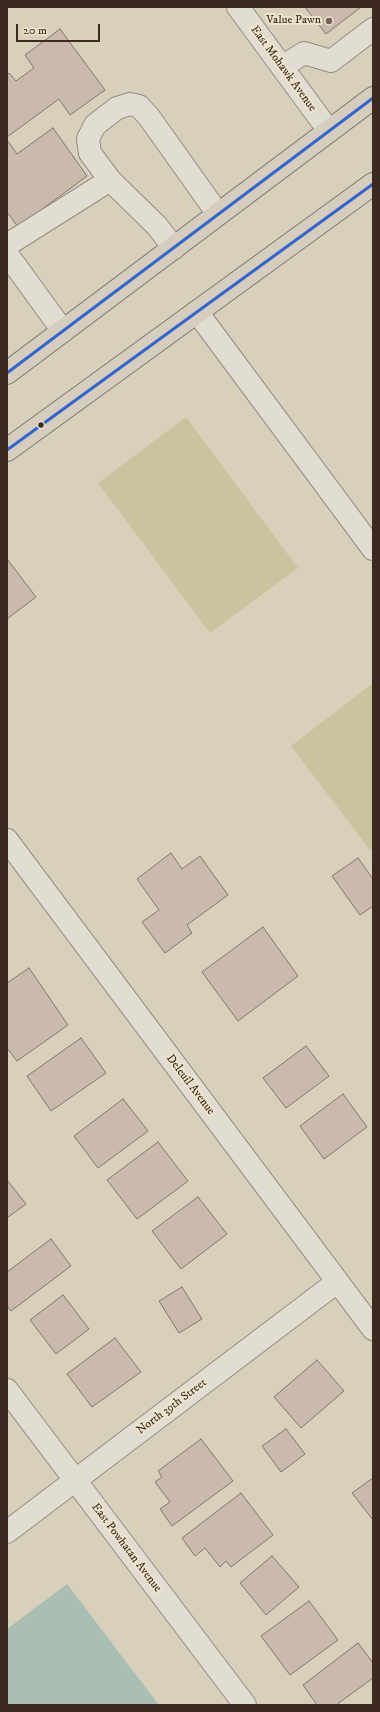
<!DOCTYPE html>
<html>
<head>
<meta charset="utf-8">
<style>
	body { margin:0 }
	#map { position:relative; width:380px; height:1712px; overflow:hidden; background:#d9d0bc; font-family:"IM FELL DW Pica",serif }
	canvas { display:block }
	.frame { position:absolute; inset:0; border:8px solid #3c2a21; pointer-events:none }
	.scale { position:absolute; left:16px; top:24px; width:84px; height:18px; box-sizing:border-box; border:2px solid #3c2a21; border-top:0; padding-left:5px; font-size:12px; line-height:14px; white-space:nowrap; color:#3c2a21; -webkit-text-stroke:3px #eee4cc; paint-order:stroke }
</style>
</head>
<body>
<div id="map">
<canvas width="380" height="1712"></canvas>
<div class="frame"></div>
<div class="scale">20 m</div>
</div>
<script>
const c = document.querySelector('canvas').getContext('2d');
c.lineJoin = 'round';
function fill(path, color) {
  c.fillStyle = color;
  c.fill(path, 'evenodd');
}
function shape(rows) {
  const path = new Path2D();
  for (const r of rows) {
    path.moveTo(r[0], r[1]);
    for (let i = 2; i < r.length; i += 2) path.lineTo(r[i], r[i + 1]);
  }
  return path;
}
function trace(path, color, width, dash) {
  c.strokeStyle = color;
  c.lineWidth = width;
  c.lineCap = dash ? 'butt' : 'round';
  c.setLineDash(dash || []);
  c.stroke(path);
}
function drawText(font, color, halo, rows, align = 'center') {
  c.font = font + ' "IM FELL DW Pica",serif';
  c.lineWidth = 4;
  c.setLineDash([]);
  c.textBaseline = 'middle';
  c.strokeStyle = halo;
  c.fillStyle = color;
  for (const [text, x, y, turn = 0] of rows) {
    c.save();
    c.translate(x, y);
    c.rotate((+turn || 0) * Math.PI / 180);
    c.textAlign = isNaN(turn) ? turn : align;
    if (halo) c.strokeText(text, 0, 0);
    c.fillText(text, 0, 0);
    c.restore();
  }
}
const green = shape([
	[186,417,298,568,210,633,98,483],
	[373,683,373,848,370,850,291,746]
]);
const water = shape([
	[67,1584,159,1705,7,1705,7,1629]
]);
const building = shape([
	[305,7,361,7,326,34,305,7],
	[60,29,105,90,70,115,59,99,7,137,7,75,9,73,16,81,34,68,25,55,60,29],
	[53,128,87,176,18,227,7,212,7,140,17,154,53,128],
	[7,559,36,597,7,619,7,559],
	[171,853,182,869,200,856,228,895,187,925,192,933,165,953,142,922,159,910,137,879,171,853],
	[358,858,373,879,373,906,360,915,332,876,358,858],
	[263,927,298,976,238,1021,202,972,263,927],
	[29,968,68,1025,17,1061,7,1048,7,983,29,968],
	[81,1038,106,1073,51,1111,27,1076,81,1038],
	[306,1046,329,1076,286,1108,263,1078,306,1046],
	[343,1094,367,1127,324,1159,300,1126,343,1094],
	[123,1099,148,1131,98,1168,74,1136,123,1099],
	[158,1142,188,1181,137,1219,107,1180,158,1142],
	[7,1180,26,1204,7,1218,7,1180],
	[198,1197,227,1234,181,1269,152,1231,198,1197],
	[51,1239,71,1266,11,1311,7,1306,7,1272,51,1239],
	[182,1287,202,1319,179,1333,159,1301,182,1287],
	[63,1295,89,1329,56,1354,30,1320,63,1295],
	[115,1338,141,1372,92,1407,67,1374,115,1338],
	[317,1360,344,1391,301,1428,274,1397,317,1360],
	[286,1429,305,1454,281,1472,262,1446,286,1429],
	[201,1439,233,1481,172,1526,160,1509,170,1502,155,1482,162,1477,158,1471,201,1439],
	[373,1478,373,1520,352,1493,373,1478],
	[241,1493,273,1535,231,1567,226,1561,220,1567,205,1548,195,1556,182,1538,241,1493],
	[272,1556,299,1587,266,1615,240,1583,272,1556],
	[309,1601,338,1640,290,1675,261,1636,309,1601],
	[358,1643,373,1663,373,1678,336,1705,317,1705,303,1685,358,1643]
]);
const minor = shape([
	[238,7,329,131],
	[282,67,304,53,331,61,373,29],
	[110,180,90,153,88,139,95,125,117,108,130,104,139,106,149,117,218,214],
	[7,245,110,180,157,226,174,248],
	[7,254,63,331],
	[197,312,373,549],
	[7,840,373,1329],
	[7,1390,245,1705],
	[7,1532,337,1282]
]);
const major = shape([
	[7,373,373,98],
	[7,450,373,184]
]);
const bus1 = shape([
	[7,373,373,98],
	[7,450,373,184]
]);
const markers = [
	[329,21,4,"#736457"],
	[41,425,3.5,"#3c2a21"]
];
const poiNames = [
	["Value Pawn",321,21]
];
const streetNames = [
	["East Mohawk Avenue",283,69,54],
	["Deleuil Avenue",190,1085,53],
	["North 39th Street",172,1407,-37],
	["East Powhatan Avenue",126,1548,53]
];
fill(green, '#c9c49e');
fill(water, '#aabfb4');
fill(building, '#c9baac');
trace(building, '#7e766c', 1);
trace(minor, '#948c81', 24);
trace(major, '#7e766c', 24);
trace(minor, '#e2ddd3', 22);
trace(major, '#d6cdbe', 22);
trace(bus1, '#36c', 3);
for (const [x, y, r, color] of markers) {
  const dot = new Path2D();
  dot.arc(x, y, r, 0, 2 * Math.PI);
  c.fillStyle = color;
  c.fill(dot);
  trace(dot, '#eee4cc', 1.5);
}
drawText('12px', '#3c2a21', '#eee4cc', poiNames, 'right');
drawText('12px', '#3c2a21', '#eee4cc', streetNames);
</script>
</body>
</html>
